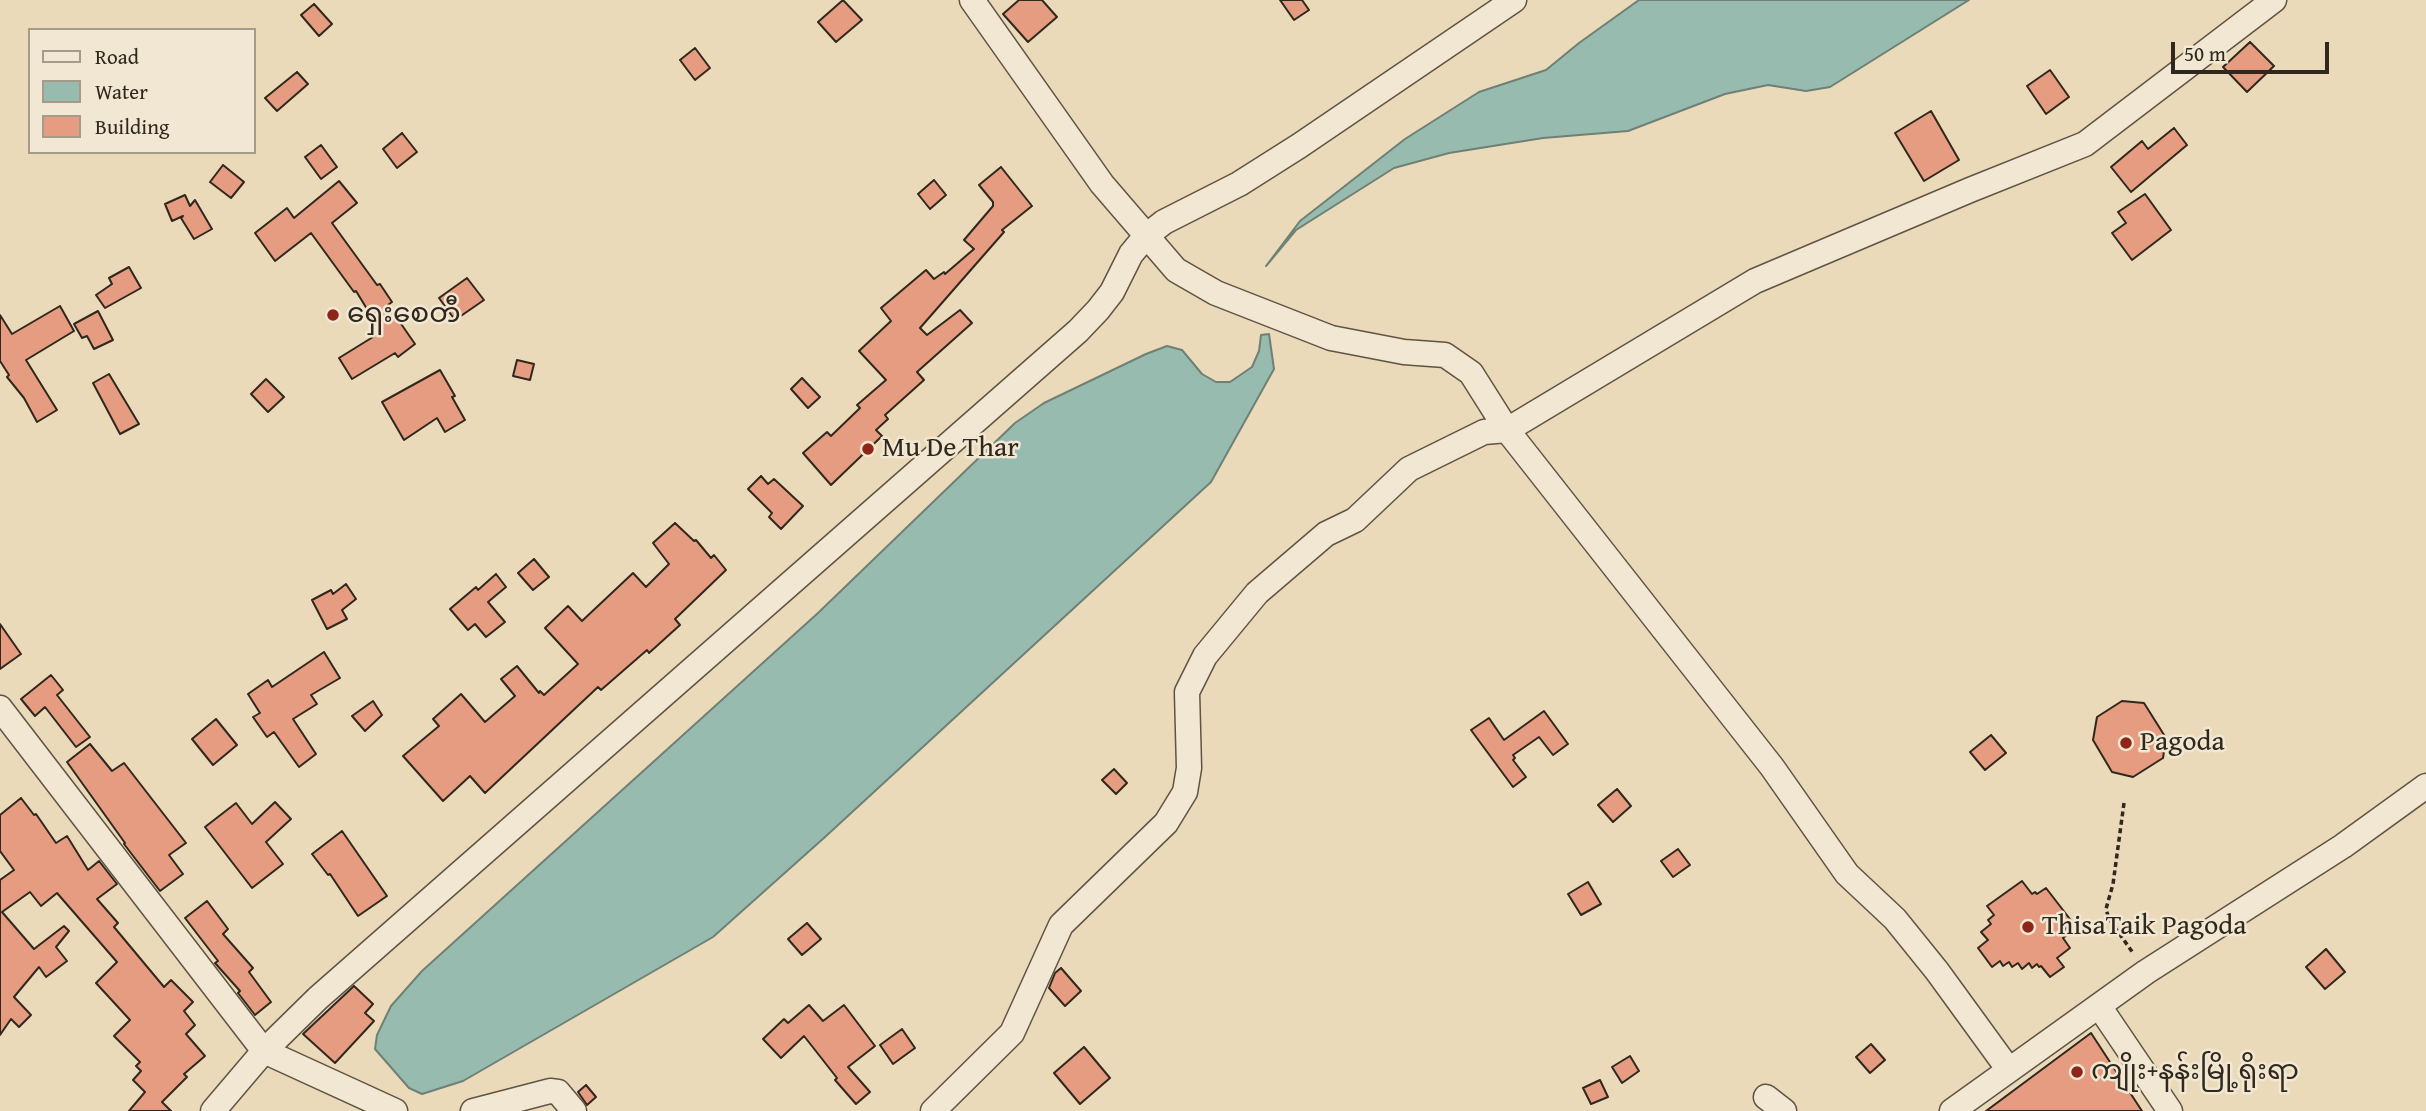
<!DOCTYPE html>
<html>
<head>
<meta charset="utf-8">
<style>
	body { margin:0 }
	#map { position:relative; width:2426px; height:1111px; overflow:hidden; background:#eadab9; font-family:"Gentium Book Plus",serif }
	canvas { display:block }
	.legend { position:absolute; left:28px; top:28px; width:228px; height:126px; box-sizing:border-box; background:#f1e7d2; border:2px solid #a49b8a; margin:0; padding:9px 12px; list-style:none; font-size:21px; color:#31281d }
	.legend li { display:flex; align-items:center; gap:14px; height:35px }
	.legend b { width:35px; border:2px solid #a49b8a }
	.scale { position:absolute; left:2171px; top:42px; width:158px; height:32px; box-sizing:border-box; border:4px solid #31281d; border-top:0; padding-left:9px; font-size:21px; line-height:24px; white-space:nowrap; color:#31281d; -webkit-text-stroke:5px #f1e7d2; paint-order:stroke }
</style>
</head>
<body>
<div id="map">
<canvas width="2426" height="1111"></canvas>
<ul class="legend">
<li><b style="height:9px;background:#f1e7d2"></b>Road</li>
<li><b style="height:19px;background:#98bbb0"></b>Water</li>
<li><b style="height:19px;background:#e59c81"></b>Building</li>
</ul>
<div class="scale">50 m</div>
</div>
<script>
const c = document.querySelector('canvas').getContext('2d');
c.lineJoin = 'round';
function fill(path, color) {
  c.fillStyle = color;
  c.fill(path, 'evenodd');
}
function shape(rows) {
  const path = new Path2D();
  for (const r of rows) {
    path.moveTo(r[0], r[1]);
    for (let i = 2; i < r.length; i += 2) path.lineTo(r[i], r[i + 1]);
  }
  return path;
}
function trace(path, color, width, dash) {
  c.strokeStyle = color;
  c.lineWidth = width;
  c.lineCap = dash ? 'butt' : 'round';
  c.setLineDash(dash || []);
  c.stroke(path);
}
function drawText(font, color, halo, rows, align = 'center') {
  c.font = font + ' "Gentium Book Plus","Noto Sans Myanmar",serif';
  c.lineWidth = 5;
  c.setLineDash([]);
  c.textBaseline = 'middle';
  c.strokeStyle = halo;
  c.fillStyle = color;
  for (const [text, x, y, turn = 0] of rows) {
    c.save();
    c.translate(x, y);
    c.rotate((+turn || 0) * Math.PI / 180);
    c.textAlign = isNaN(turn) ? turn : align;
    if (halo) c.strokeText(text, 0, 0);
    c.fillText(text, 0, 0);
    c.restore();
  }
}
const water = shape([
	[1639,0,1969,0,1830,87,1806,91,1768,85,1725,94,1628,131,1543,138,1449,153,1394,168,1296,230,1266,266,1300,221,1405,139,1479,92,1546,70,1579,43,1639,0],
	[1269,334,1274,369,1211,482,825,837,713,937,463,1081,422,1094,409,1088,375,1049,377,1035,391,1006,422,971,818,613,1015,423,1044,403,1146,354,1167,346,1182,350,1202,374,1216,382,1230,382,1252,367,1259,351,1261,335,1269,334]
]);
const building = shape([
	[843,0,862,20,836,42,818,22,843,0],
	[1019,0,1042,0,1057,17,1028,42,1003,14,1019,0],
	[1280,0,1302,0,1309,10,1294,20,1280,0],
	[314,4,332,24,319,36,301,15,314,4],
	[2250,42,2274,66,2247,92,2223,67,2250,42],
	[695,48,710,68,695,80,680,60,695,48],
	[2050,70,2069,97,2046,114,2027,86,2050,70],
	[297,72,308,84,277,111,265,98,297,72],
	[1931,111,1959,160,1924,181,1895,133,1931,111],
	[2174,128,2187,145,2131,192,2111,167,2142,141,2148,149,2174,128],
	[402,133,417,152,397,168,383,149,402,133],
	[321,145,337,167,321,179,305,157,321,145],
	[223,165,244,182,231,198,210,182,223,165],
	[1001,167,1032,206,1002,230,1004,232,920,328,927,335,960,310,972,323,917,372,924,380,885,415,888,419,876,430,882,436,831,485,803,453,827,432,831,436,860,408,857,405,886,380,859,351,891,321,881,308,926,270,934,279,944,272,945,274,974,249,964,240,993,206,993,202,979,185,1001,167],
	[934,180,946,195,930,209,918,194,934,180],
	[339,181,357,203,332,223,377,285,380,284,392,302,388,305,415,344,398,357,395,353,352,379,339,358,381,332,356,291,354,292,311,233,275,261,255,233,287,208,294,218,339,181],
	[2145,194,2171,230,2132,260,2112,233,2126,223,2118,212,2145,194],
	[185,195,190,206,195,200,212,229,194,239,181,218,183,216,172,221,165,204,185,195],
	[129,267,141,288,105,308,96,295,112,284,109,278,129,267],
	[467,278,484,300,455,320,439,298,467,278],
	[60,306,74,331,26,360,57,410,37,422,24,398,7,377,9,375,0,361,0,315,12,334,60,306],
	[98,311,113,340,94,349,87,336,82,338,74,324,98,311],
	[517,360,534,364,530,380,513,376,517,360],
	[440,370,455,396,452,397,465,420,445,432,437,418,404,440,382,402,440,370],
	[109,374,139,424,120,434,93,383,109,374],
	[802,378,820,397,808,408,791,389,802,378],
	[266,379,284,397,268,412,251,394,266,379],
	[761,476,768,484,774,479,803,506,781,529,769,517,772,513,748,489,761,476],
	[675,523,694,541,696,540,711,558,714,555,726,570,675,619,680,625,649,653,647,650,601,690,598,687,485,793,470,776,443,801,403,756,439,726,433,719,461,694,485,722,515,696,501,679,517,666,539,693,540,691,544,695,578,664,545,628,568,606,582,621,633,573,646,587,669,564,653,543,675,523],
	[534,559,549,577,533,590,518,573,534,559],
	[496,574,506,587,488,602,505,622,486,637,475,624,468,630,450,609,476,587,478,590,496,574],
	[346,584,356,599,342,610,347,619,327,629,312,600,331,590,333,594,346,584],
	[0,624,21,654,0,669,0,624],
	[324,652,340,678,311,695,317,704,293,719,316,754,299,767,274,732,267,737,253,717,260,713,248,694,268,680,272,687,324,652],
	[51,675,63,690,57,695,90,737,76,747,45,707,35,716,21,699,51,675],
	[373,701,382,715,365,731,352,716,373,701],
	[2122,701,2144,703,2166,738,2163,758,2133,777,2112,772,2093,740,2097,717,2122,701],
	[1544,711,1568,744,1553,755,1539,737,1513,755,1515,758,1513,760,1526,777,1513,787,1471,730,1489,718,1504,740,1544,711],
	[216,719,237,745,213,765,192,739,216,719],
	[1991,735,2006,753,1985,770,1970,752,1991,735],
	[90,744,112,771,124,763,186,843,169,855,183,874,160,891,124,844,125,843,67,762,90,744],
	[1114,769,1127,783,1116,794,1102,780,1114,769],
	[1617,789,1631,806,1613,822,1598,805,1617,789],
	[21,798,34,815,36,814,56,843,67,836,88,870,99,861,117,884,97,899,118,923,114,927,164,987,171,980,193,1002,184,1011,195,1025,186,1034,205,1056,184,1074,187,1077,162,1102,171,1111,129,1111,145,1092,133,1080,141,1071,136,1066,140,1062,114,1036,130,1020,96,983,117,962,57,893,41,906,30,892,2,912,34,949,64,926,69,931,56,947,67,961,46,977,39,967,14,997,31,1015,19,1027,11,1019,0,1035,0,880,14,870,0,851,0,815,21,798],
	[275,802,291,819,266,842,283,864,252,888,205,827,236,803,252,824,275,802],
	[342,831,387,896,358,916,330,874,328,875,312,854,342,831],
	[1678,849,1690,865,1673,877,1661,861,1678,849],
	[2022,881,2032,894,2035,892,2037,894,2046,888,2073,923,2064,930,2067,935,2063,938,2070,948,2057,958,2064,967,2050,977,2041,966,2039,967,2037,964,2032,968,2029,963,2022,969,2018,963,2012,967,2009,962,2003,966,2000,961,1992,967,1978,948,1988,940,1981,932,1991,924,1988,920,1994,915,1987,906,2022,881],
	[1588,882,1601,904,1581,915,1568,894,1588,882],
	[207,901,228,929,223,934,253,968,249,972,271,1002,255,1015,238,993,240,991,215,963,218,961,185,918,207,901],
	[807,923,821,939,802,955,788,939,807,923],
	[2326,949,2345,972,2325,989,2306,967,2326,949],
	[1061,968,1081,991,1065,1006,1049,988,1055,973,1061,968],
	[354,986,373,1004,365,1013,374,1021,335,1063,303,1034,354,986],
	[809,1005,823,1021,844,1005,875,1046,848,1067,870,1092,856,1104,835,1080,837,1078,804,1036,781,1058,763,1039,784,1019,788,1023,809,1005],
	[902,1029,915,1048,893,1064,880,1045,902,1029],
	[2091,1033,2142,1111,1986,1111,2091,1033],
	[1871,1044,1885,1060,1870,1073,1856,1057,1871,1044],
	[1084,1047,1110,1078,1080,1104,1054,1073,1084,1047],
	[1630,1056,1639,1071,1622,1083,1612,1067,1630,1056],
	[1600,1080,1608,1097,1591,1104,1583,1088,1600,1080],
	[586,1085,596,1097,587,1105,578,1092,586,1085]
]);
const path = shape([
	[2124,803,2113,884,2106,909,2109,919,2133,953]
]);
const minor = shape([
	[972,0,1102,184,1176,270,1216,293,1331,338,1404,352,1445,355,1471,373,1507,430,1772,767,1847,874,1895,919,1937,971,2009,1070],
	[0,708,264,1051,395,1111],
	[2099,1006,2170,1111],
	[1766,1097,1784,1111],
	[213,1111,264,1051,318,998,1078,331,1098,310,1112,292,1131,254,1146,236,1164,222,1239,184,1299,146,1514,0],
	[473,1111,550,1091,558,1092,574,1111],
	[933,1111,1012,1033,1061,925,1166,823,1185,792,1189,768,1187,692,1205,656,1257,593,1326,534,1355,520,1409,469,1484,432,1507,430,1755,281,1970,190,2085,144,2274,0],
	[1952,1111,2146,972,2343,846,2426,786]
]);
const markers = [
	[333,315,7,"#8f2418"],
	[868,449,7,"#8f2418"],
	[2126,743,7,"#8f2418"],
	[2028,927,7,"#8f2418"],
	[2077,1072,7,"#8f2418"]
];
const poiNames = [
	["ရှေးစေတီ",347,315],
	["Mu De Thar",882,449],
	["Pagoda",2140,743],
	["ThisaTaik Pagoda",2042,927],
	["ကျိုး+နန်းမြို့ရိုးရာ",2091,1072]
];
fill(water, '#98bbb0');
trace(water, '#6f8075', 2);
fill(building, '#e59c81');
trace(building, '#31281d', 2);
trace(minor, '#5f5444', 27);
trace(path, '#31281d', 3.5, [5, 3.5]);
trace(minor, '#f1e7d2', 24);
for (const [x, y, r, color] of markers) {
  const dot = new Path2D();
  dot.arc(x, y, r, 0, 2 * Math.PI);
  c.fillStyle = color;
  c.fill(dot);
  trace(dot, '#f1e7d2', 2.5);
}
drawText('28px', '#31281d', '#f1e7d2', poiNames, 'left');
</script>
</body>
</html>
